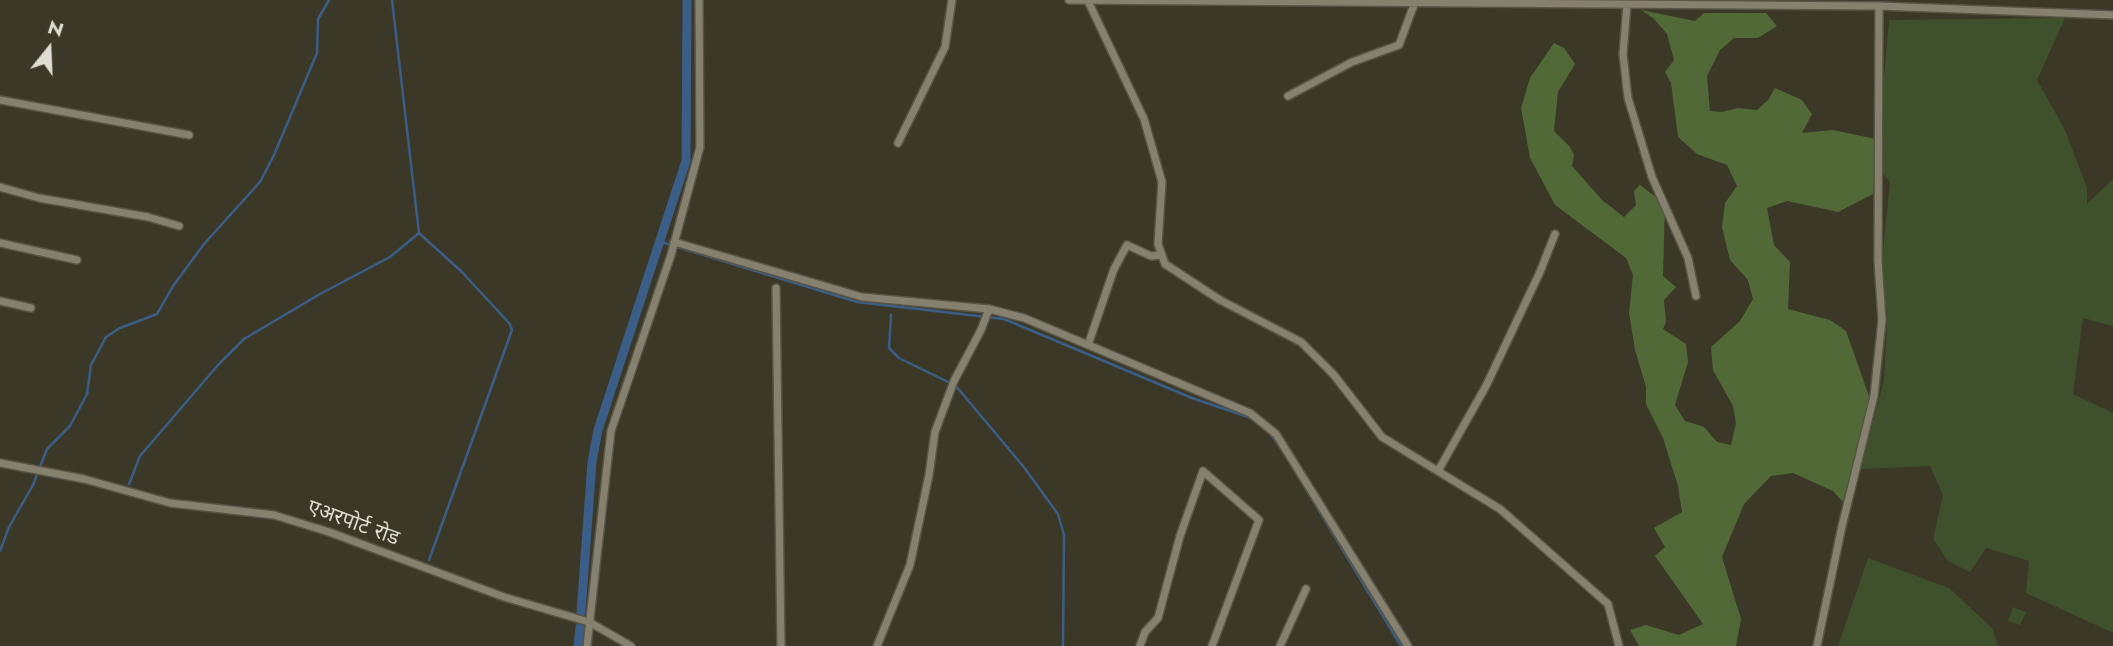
<!DOCTYPE html>
<html>
<head>
<meta charset="utf-8">
<style>
	body { margin:0 }
	#map { position:relative; width:2113px; height:646px; overflow:hidden; background:#3c3827; font-family:Jost,sans-serif }
	canvas { display:block }
	.north { position:absolute; left:14px; top:14px; width:70px; height:70px; -webkit-text-stroke:5px #3c3827; paint-order:stroke; rotate:18deg; font-size:19px; font-weight:700; line-height:28px; text-align:center; color:#dfdcd2 }
	.north::after { content:''; display:block; margin:auto; width:24px; height:32px; background:#dfdcd2; clip-path:polygon(50% 0,100% 100%,50% 72%,0 100%) }
</style>
</head>
<body>
<div id="map">
<canvas width="2113" height="646"></canvas>
<div class="north">N</div>
</div>
<script>
const c = document.querySelector('canvas').getContext('2d');
c.lineJoin = 'round';
function fill(path, color) {
  c.fillStyle = color;
  c.fill(path, 'evenodd');
}
function shape(rows) {
  const path = new Path2D();
  for (const r of rows) {
    path.moveTo(r[0], r[1]);
    for (let i = 2; i < r.length; i += 2) path.lineTo(r[i], r[i + 1]);
  }
  return path;
}
function trace(path, color, width, dash) {
  c.strokeStyle = color;
  c.lineWidth = width;
  c.lineCap = dash ? 'butt' : 'round';
  c.setLineDash(dash || []);
  c.stroke(path);
}
function drawText(font, color, halo, rows, align = 'center') {
  c.font = font + ' Jost,"Noto Sans Devanagari",sans-serif';
  c.lineWidth = 5;
  c.setLineDash([]);
  c.textBaseline = 'middle';
  c.strokeStyle = halo;
  c.fillStyle = color;
  for (const [text, x, y, turn = 0] of rows) {
    c.save();
    c.translate(x, y);
    c.rotate((+turn || 0) * Math.PI / 180);
    c.textAlign = isNaN(turn) ? turn : align;
    if (halo) c.strokeText(text, 0, 0);
    c.fillText(text, 0, 0);
    c.restore();
  }
}
const green = shape([
	[2065,18,2037,80,2065,130,2087,188,2087,204,2113,179,2113,326,2083,318,2073,394,2113,413,2113,633,2026,593,2029,561,1986,548,1970,572,1948,561,1933,539,1943,495,1930,466,1861,469,1884,380,1887,321,1882,260,1890,182,1883,174,1884,77,1889,20],
	[1868,558,1949,588,1992,628,1998,646,1838,646],
	[2013,607,2026,612,2020,625,2008,621]
]);
const forest = shape([
	[1641,10,1695,21,1704,13,1766,13,1777,26,1758,38,1734,38,1720,50,1707,76,1710,111,1722,112,1738,108,1757,110,1768,100,1775,88,1802,100,1812,114,1802,133,1833,130,1876,139,1873,194,1838,212,1787,201,1767,208,1774,245,1790,262,1788,309,1830,320,1846,331,1870,399,1843,502,1833,491,1793,473,1771,476,1744,504,1722,557,1741,619,1736,646,1639,646,1630,630,1646,625,1679,635,1703,624,1655,556,1665,547,1654,528,1682,512,1678,486,1663,438,1646,404,1646,387,1635,350,1629,313,1633,275,1626,258,1555,205,1530,158,1521,108,1530,78,1554,43,1564,48,1575,64,1558,92,1554,131,1570,147,1574,155,1572,166,1602,200,1624,217,1636,205,1634,191,1640,185,1665,204,1663,276,1676,287,1664,300,1666,322,1663,329,1686,344,1688,362,1675,405,1685,421,1704,427,1717,442,1731,445,1736,423,1733,406,1713,370,1711,347,1740,321,1753,299,1748,280,1730,260,1722,227,1725,203,1737,186,1727,165,1697,154,1678,137,1671,83,1665,72,1674,60,1667,34,1653,18]
]);
const stream = shape([
	[420,234,462,272,510,324,512,330,429,560],
	[661,242,857,302,1004,319,1192,398,1251,418],
	[891,315,889,348,899,358,950,383],
	[955,385,1023,466,1058,514,1064,535,1063,646],
	[1268,431,1281,448,1401,646],
	[129,484,140,456,218,365,244,339,320,294,390,257,419,233,392,0],
	[0,551,9,527,33,485,47,449,70,426,87,394,91,365,106,337,120,328,157,314,173,286,204,244,260,182,274,155,317,53,318,19,329,0]
]);
const canal = shape([
	[581,612,592,462,598,430,686,161,687,0],
	[578,646,580,627]
]);
const minor = shape([
	[1069,0,1879,6,2113,15],
	[1088,1,1144,119,1162,182,1158,244,1165,264,1220,300,1301,342,1334,375,1382,437,1500,509,1608,604,1619,646],
	[1627,5,1623,54,1628,98,1652,177,1688,258,1696,296],
	[1288,96,1352,62,1399,45,1415,2],
	[0,100,189,135],
	[898,143,945,47,952,0],
	[0,187,39,198,148,217,179,226],
	[674,242,862,297,989,309,1024,318,1250,413,1276,434,1408,646],
	[0,243,77,260],
	[776,288,781,646],
	[0,301,31,308],
	[1088,345,1114,269,1127,245,1151,256,1162,255],
	[0,463,84,479,170,503,274,515,329,532,504,597,589,622,631,646],
	[1438,471,1486,386,1540,272,1555,234],
	[587,646,611,431,671,255,700,147,699,0],
	[877,646,910,565,929,475,935,432,954,381,981,330,989,309],
	[1140,646,1145,632,1158,618,1180,536,1203,471,1259,520,1212,646],
	[1280,646,1306,589],
	[1817,646,1842,526,1874,396,1882,320,1878,261,1879,6]
]);
const streetNames = [
	["एअरपोर्ट रोड",353,524,20]
];
fill(green, '#3e502c');
fill(forest, '#516937');
trace(stream, '#3a5e87', 2.5);
trace(canal, '#3a5e87', 9);
trace(minor, '#585446', 10);
trace(minor, '#85816e', 7);
drawText('21px', '#dfdcd2', '#3c3827', streetNames);
</script>
</body>
</html>
